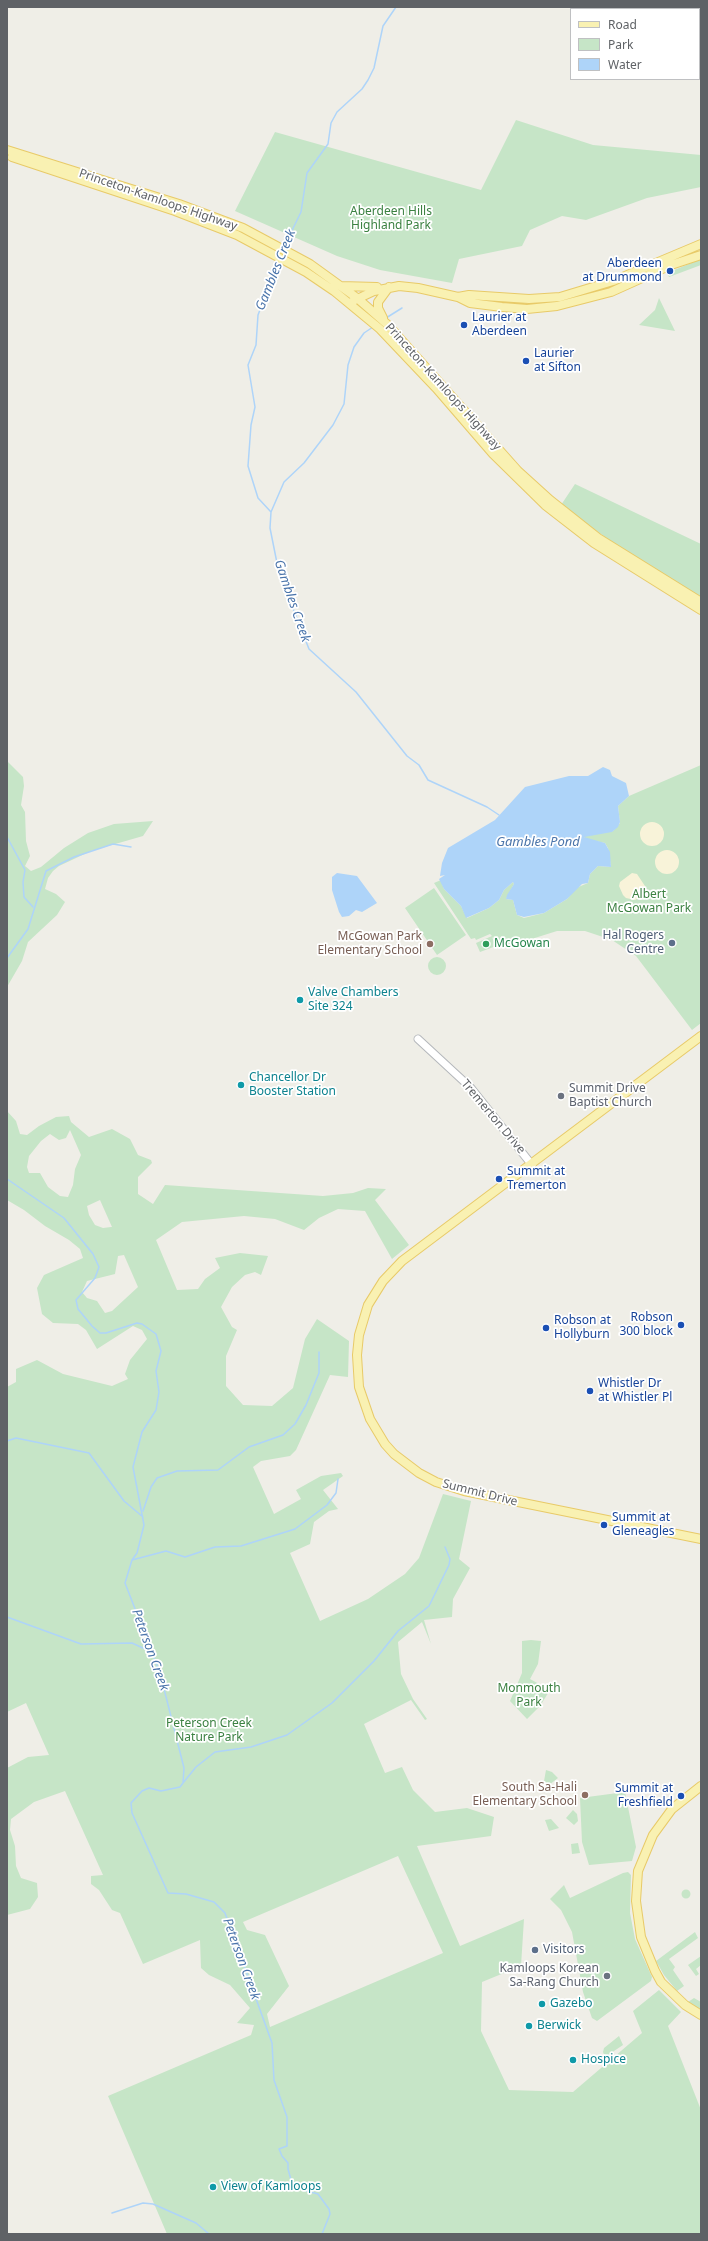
<!DOCTYPE html>
<html>
<head>
<meta charset="utf-8">
<style>
	body { margin:0 }
	#map { position:relative; width:708px; height:2241px; overflow:hidden; background:#efeee7; font-family:"Noto Sans",sans-serif }
	canvas { display:block }
	.frame { position:absolute; inset:0; border:8px solid #5f6266; pointer-events:none }
	.legend { position:absolute; left:570px; top:8px; width:130px; height:72px; box-sizing:border-box; background:#fff; border:1px solid #bfc0c2; margin:0; padding:5px 7px; list-style:none; font-size:12px; color:#5f6266 }
	.legend li { display:flex; align-items:center; gap:8px; height:20px }
	.legend b { width:20px; border:1px solid #bfc0c2 }
</style>
</head>
<body>
<div id="map">
<canvas width="708" height="2241"></canvas>
<div class="frame"></div>
<ul class="legend">
<li><b style="height:5px;background:#f9f1b2"></b>Road</li>
<li><b style="height:11px;background:#c6e5c7"></b>Park</li>
<li><b style="height:11px;background:#aed4f9"></b>Water</li>
</ul>
</div>
<script>
const c = document.querySelector('canvas').getContext('2d');
c.lineJoin = 'round';
function fill(path, color) {
  c.fillStyle = color;
  c.fill(path, 'evenodd');
}
function shape(rows) {
  const path = new Path2D();
  for (const r of rows) {
    if (r.length === 3) {
      path.moveTo(r[0] + r[2], r[1]);
      path.arc(r[0], r[1], r[2], 0, 2 * Math.PI);
      continue;
    }
    path.moveTo(r[0], r[1]);
    for (let i = 2; i < r.length; i += 2) path.lineTo(r[i], r[i + 1]);
  }
  return path;
}
function trace(path, color, width, dash) {
  c.strokeStyle = color;
  c.lineWidth = width;
  c.lineCap = dash ? 'butt' : 'round';
  c.setLineDash(dash || []);
  c.stroke(path);
}
function drawText(font, color, halo, rows, align = 'center') {
  c.font = font + ' "Noto Sans",sans-serif';
  c.lineWidth = 3.5;
  c.setLineDash([]);
  c.textBaseline = 'middle';
  c.strokeStyle = halo;
  c.fillStyle = color;
  for (const [text, x, y, turn = 0] of rows) {
    c.save();
    c.translate(x, y);
    c.rotate((+turn || 0) * Math.PI / 180);
    c.textAlign = isNaN(turn) ? turn : align;
    if (halo) c.strokeText(text, 0, 0);
    c.fillText(text, 0, 0);
    c.restore();
  }
}
const green = shape([
	[516,120,593,145,701,155,701,187,647,198,586,220,562,216,530,230,522,246,459,259,452,283,380,270,337,256,235,211,275,132,481,190],
	[701,259,701,265,669,277,667,273],
	[659,298,675,331,639,325,655,310],
	[575,484,701,544,701,598,616,545,561,505],
	[7,761,23,777,24,786,21,805,25,812,26,841,30,856,25,866,31,871,41,867,64,848,88,833,114,824,153,821,143,836,91,851,59,866,53,871,48,878,45,889,56,894,65,902,57,915,28,942,22,961,7,987],
	[701,765,701,1023,692,1030,636,956,612,940,585,931,557,931,503,948,492,937,496,946,480,952,476,943,492,936,490,934,476,940,475,938,471,939,434,883,441,880,444,889,461,906,467,918,489,908,499,900,504,890,513,882,514,884,506,899,513,900,517,915,524,918,544,913,567,899,576,888,588,883,590,874,598,866,611,867,608,848,605,843,585,839,584,836,613,831,620,823,618,806,629,796],
	[434,888,466,935,437,955,405,908],
	[437,966,9],
	[7,1111,16,1121,20,1134,27,1135,39,1126,56,1117,69,1116,71,1122,89,1137,112,1129,130,1139,138,1155,151,1160,152,1163,138,1177,138,1194,153,1204,165,1185,323,1196,353,1193,368,1188,386,1189,375,1200,409,1245,392,1259,365,1211,338,1209,319,1218,304,1230,275,1219,244,1216,182,1222,156,1240,177,1290,198,1289,205,1279,220,1268,215,1258,240,1253,268,1256,261,1275,255,1272,245,1275,232,1287,221,1307,232,1327,237,1330,226,1356,226,1386,243,1405,272,1406,293,1388,305,1339,317,1319,349,1341,348,1377,330,1375,296,1450,290,1456,261,1461,253,1467,274,1514,301,1499,296,1490,321,1476,341,1473,343,1476,323,1490,338,1509,329,1511,314,1522,310,1544,290,1553,320,1621,368,1599,405,1574,419,1558,443,1494,471,1501,459,1559,470,1568,453,1599,452,1617,424,1620,431,1644,422,1622,398,1642,401,1674,413,1699,427,1719,425,1720,411,1700,364,1724,385,1773,402,1767,413,1790,435,1812,467,1808,494,1817,491,1836,417,1846,460,1946,524,1919,521,1966,482,1982,481,2031,509,2090,573,2092,642,2033,633,2011,659,1990,681,2012,668,2026,701,2110,701,2234,167,2234,108,2096,251,2035,254,2025,237,2023,250,2008,230,1985,209,1975,201,1968,200,1940,143,1964,120,1913,112,1910,99,1890,91,1884,91,1876,103,1875,65,1791,34,1802,11,1819,10,1830,15,1846,16,1866,21,1878,37,1883,38,1897,30,1909,7,1915,7,1768,28,1757,49,1755,26,1703,7,1712,7,1387,16,1382,16,1369,37,1360,63,1374,112,1386,128,1379,125,1374,130,1360,147,1339,142,1330,133,1326,97,1349,86,1330,78,1324,53,1323,42,1314,37,1288,44,1275,83,1258,80,1249,69,1240,45,1226,24,1210,7,1200],
	[70,1130,81,1155,75,1169,73,1185,68,1197,60,1196,48,1187,40,1173,29,1173,27,1167,29,1156,41,1141,50,1134,59,1140,66,1138],
	[100,1200,112,1227,111,1227,103,1228,95,1225,89,1215,87,1206],
	[124,1255,138,1287,112,1311,105,1313,97,1301,87,1298,82,1292,87,1281,115,1274,118,1256],
	[398,1856,443,1953,270,2027,267,2014,289,1986,265,1935,247,1930,243,1922],
	[531,1640,541,1641,538,1664,530,1679,550,1690,540,1706,527,1719,510,1701,522,1673,522,1641],
	[546,1770,552,1772,558,1778,549,1785,544,1781],
	[625,1792,636,1847,632,1861,589,1865,582,1842,580,1798],
	[573,1810,577,1814,578,1821,574,1825,566,1818],
	[551,1819,559,1828,549,1831,545,1820],
	[578,1843,580,1853,572,1854,571,1844],
	[628,1872,631,1875,630,1913,635,1939,652,1977,651,1981,597,2021,592,2018,583,1992,572,1932,561,1910,550,1899,564,1885,570,1898,623,1873],
	[686,1894,4.5],
	[695,1932,698,1938,669,1959,675,1967,673,1970,684,1986,677,1991,664,1975,656,1961],
	[701,1956,701,1965,696,1969,699,1974,696,1976,688,1965],
	[694,1998,701,2002,701,2012,688,2002],
	[619,2036,623,2045,605,2057,603,2052,604,2048]
]);
const sand = shape([
	[652,834,12],
	[667,862,12],
	[632,873,637,874,645,886,642,896,635,900,626,898,623,895,619,886,620,882]
]);
const water = shape([
	[603,767,610,770,612,776,626,783,629,796,618,806,620,822,618,827,612,832,584,837,605,843,610,852,611,867,598,866,590,874,588,883,582,884,567,899,544,913,524,917,517,915,513,900,506,899,507,895,514,884,513,882,504,890,499,900,489,908,466,918,461,906,444,889,439,879,445,875,440,876,442,863,448,848,495,820,525,787,569,776,588,776],
	[337,873,357,876,377,903,362,912,356,910,349,916,342,917,339,912,332,890,332,877]
]);
const stream = shape([
	[284,247,301,212,307,173,328,144,331,123,337,112,362,89,368,80,374,68,383,26,396,7],
	[386,318,402,308],
	[373,327,364,333,354,347,348,365,344,404,333,425,304,463,284,482,271,512,270,528,279,573,309,649,356,692,407,756,419,765,428,780,487,807,499,815],
	[271,512,258,498,248,466,251,425,255,407,248,365,256,345,258,315,266,294,274,281,280,262],
	[7,837,25,870,23,882,24,897,33,907],
	[7,958,28,929,46,871,74,857,113,844,131,847],
	[7,1179,64,1218,93,1254,99,1267,95,1278,76,1300,78,1309,92,1326,100,1333,106,1333,137,1323,142,1324,156,1334,161,1351,156,1371,159,1392,156,1410,142,1432,133,1467,144,1525,137,1553,132,1560,125,1583,160,1673,184,1768,183,1783,180,1787,161,1791,149,1788,142,1791,131,1803,132,1813,168,1893,186,1894,214,1902,225,1913,272,2043,274,2080,287,2117,287,2146,279,2149,282,2156,288,2163,288,2169,293,2187,318,2194,329,2209,330,2214,322,2234],
	[7,1441,16,1438,89,1453,124,1501,143,1517],
	[143,1511,151,1487,157,1478,177,1471,218,1470,249,1447,283,1435,295,1424,306,1405,319,1373,319,1352],
	[132,1560,166,1551,185,1557,215,1547,241,1546,295,1529,327,1505,336,1493,338,1479],
	[7,1617,81,1644,132,1643,145,1649,154,1657],
	[183,1783,196,1767,215,1752,251,1747,287,1735,332,1703,374,1661,398,1631,429,1606,449,1565,450,1559,445,1547],
	[112,2213,143,2203,153,2204,196,2223,209,2234]
]);
const minor = shape([
	[418,1039,471,1088,532,1165]
]);
const major = shape([
	[7,150,179,204,243,228,310,264,357,298,388,325,518,471,550,500,598,538,701,602],
	[12,157,175,211,237,235,306,272,334,291,380,329,436,388,493,454,545,505,594,543,701,610],
	[341,286,377,287],
	[458,297,469,295,529,299,560,297,613,281,701,244],
	[353,301,374,291,399,286,418,288,458,297,470,303,502,307,527,309,557,306,611,292,671,265,701,255],
	[383,318,378,308,378,302,389,287],
	[701,1036,402,1261,383,1281,368,1305,359,1335,357,1355,359,1387,370,1419,385,1444,394,1454,419,1473,436,1482,464,1491,701,1539],
	[701,1786,672,1809,653,1835,638,1871,636,1901,641,1937,655,1971,661,1982,685,2005,701,2015]
]);
const markers = [
	[670,271,4,"#1a4fb4"],
	[464,325,4,"#1a4fb4"],
	[526,361,4,"#1a4fb4"],
	[672,943,4,"#5c6f8a"],
	[430,944,4,"#8d6e63"],
	[486,944,4,"#2e9e5b"],
	[300,1000,4,"#0f9aa8"],
	[241,1085,4,"#0f9aa8"],
	[561,1096,4,"#6b7280"],
	[499,1179,4,"#1a4fb4"],
	[681,1325,4,"#1a4fb4"],
	[546,1328,4,"#1a4fb4"],
	[590,1391,4,"#1a4fb4"],
	[604,1525,4,"#1a4fb4"],
	[585,1795,4,"#8d6e63"],
	[681,1796,4,"#1a4fb4"],
	[535,1950,4,"#5c6f8a"],
	[607,1976,4,"#6b7280"],
	[542,2004,4,"#0f9aa8"],
	[529,2026,4,"#0f9aa8"],
	[573,2060,4,"#0f9aa8"],
	[213,2187,4,"#0f9aa8"]
];
const streetNames = [
	["Princeton-Kamloops Highway",158,200,19],
	["Princeton-Kamloops Highway",443,387,48],
	["Tremerton Drive",493,1117,50],
	["Summit Drive",480,1493,14]
];
const parkNames = [
	["Aberdeen Hills",391,212],
	["Highland Park",391,226],
	["Albert",649,895],
	["McGowan Park",649,909],
	["Monmouth",529,1689],
	["Park",529,1703],
	["Peterson Creek",209,1724],
	["Nature Park",209,1738]
];
const transitNames = [
	["Aberdeen",662,264,"right"],
	["at Drummond",662,278,"right"],
	["Laurier at",472,318],
	["Aberdeen",472,332],
	["Laurier",534,354],
	["at Sifton",534,368],
	["Summit at",507,1172],
	["Tremerton",507,1186],
	["Robson",673,1318,"right"],
	["300 block",673,1332,"right"],
	["Robson at",554,1321],
	["Hollyburn",554,1335],
	["Whistler Dr",598,1384],
	["at Whistler Pl",598,1398],
	["Summit at",612,1518],
	["Gleneagles",612,1532],
	["Summit at",673,1789,"right"],
	["Freshfield",673,1803,"right"]
];
const serviceNames = [
	["Hal Rogers",664,936],
	["Centre",664,950],
	["Visitors",543,1950,"left"]
];
const educationNames = [
	["McGowan Park",422,937],
	["Elementary School",422,951],
	["South Sa-Hali",577,1788],
	["Elementary School",577,1802]
];
const leisureNames = [
	["McGowan",494,944]
];
const cultureNames = [
	["Valve Chambers",308,993],
	["Site 324",308,1007],
	["Chancellor Dr",249,1078],
	["Booster Station",249,1092],
	["Gazebo",550,2004],
	["Berwick",537,2026],
	["Hospice",581,2060],
	["View of Kamloops",221,2187]
];
const worshipNames = [
	["Summit Drive",569,1089],
	["Baptist Church",569,1103],
	["Kamloops Korean",599,1969,"right"],
	["Sa-Rang Church",599,1983,"right"]
];
const waterNames = [
	["Gambles Creek",276,270,-68],
	["Gambles Creek",292,601,71],
	["Gambles Pond",538,842],
	["Peterson Creek",150,1650,70],
	["Peterson Creek",241,1959,70]
];
fill(green, '#c6e5c7');
fill(sand, '#f8f3d9');
fill(water, '#aed4f9');
trace(stream, '#aed4f9', 1.5);
trace(minor, '#b4b7bb', 9);
trace(major, '#e8ca68', 10);
trace(minor, '#fff', 7);
trace(major, '#f9f1b2', 8);
for (const [x, y, r, color] of markers) {
  const dot = new Path2D();
  dot.arc(x, y, r, 0, 2 * Math.PI);
  c.fillStyle = color;
  c.fill(dot);
  trace(dot, '#fff', 1.5);
}
drawText('12px', '#5f6266', '#fff', streetNames);
drawText('12px', '#3b8141', '#fff', parkNames);
drawText('12px', '#164399', '#fff', transitNames, 'left');
drawText('12px', '#4e5e75', '#fff', serviceNames, 'right');
drawText('12px', '#785e54', '#fff', educationNames, 'right');
drawText('12px', '#27864d', '#fff', leisureNames, 'left');
drawText('12px', '#0d838f', '#fff', cultureNames, 'left');
drawText('12px', '#5b616d', '#fff', worshipNames, 'left');
drawText('italic 13px', '#4b75ab', '#fff', waterNames);
</script>
</body>
</html>
